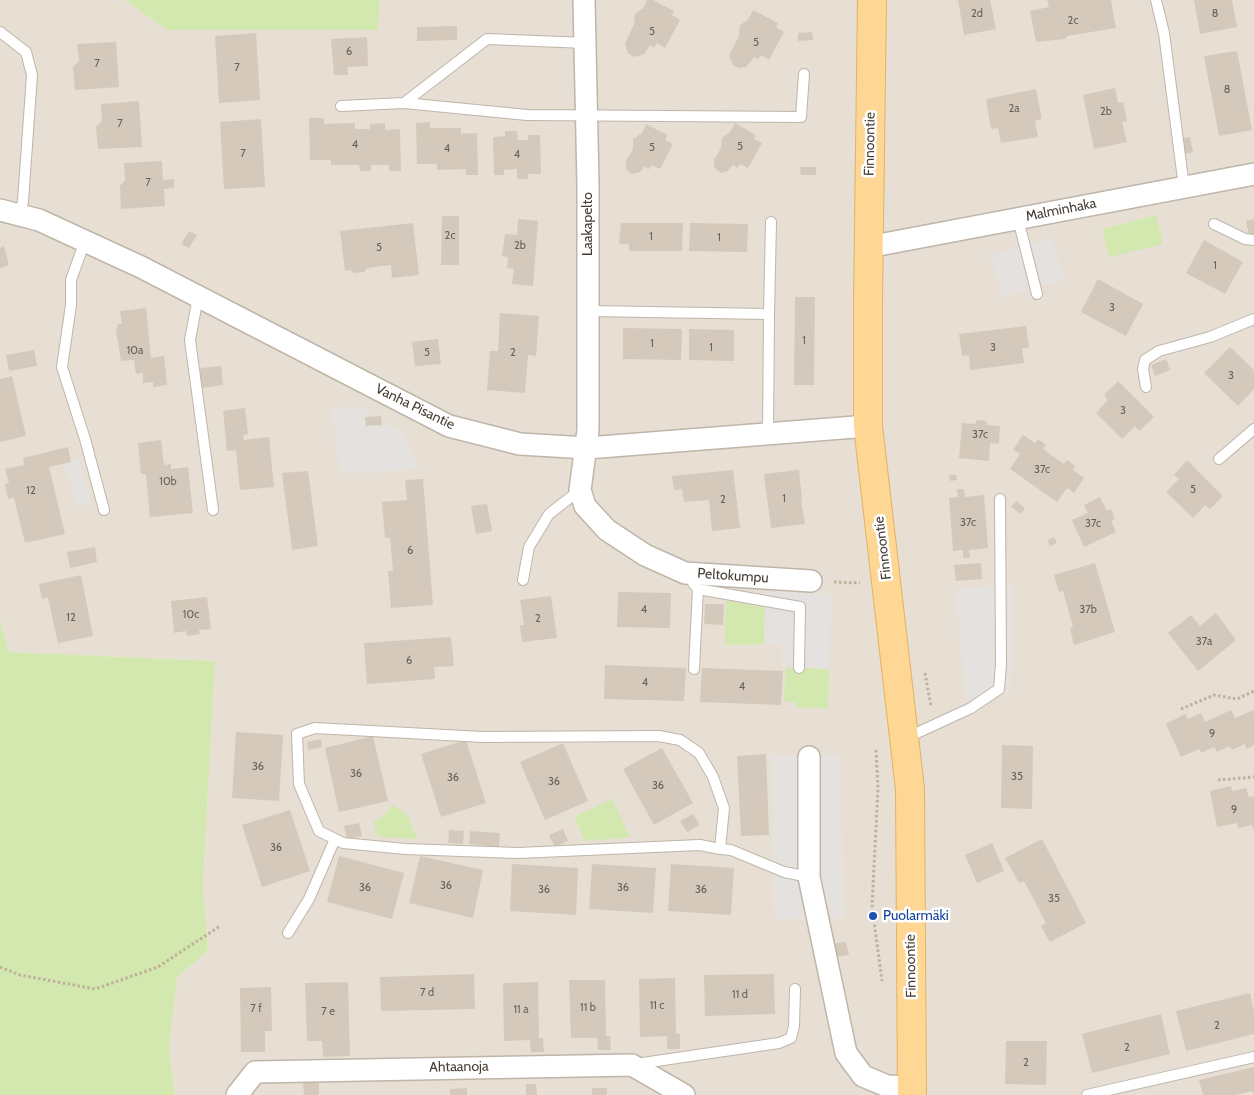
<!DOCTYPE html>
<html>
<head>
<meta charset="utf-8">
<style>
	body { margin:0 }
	canvas { display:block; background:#f3eee6 }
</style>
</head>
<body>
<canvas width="1254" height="1095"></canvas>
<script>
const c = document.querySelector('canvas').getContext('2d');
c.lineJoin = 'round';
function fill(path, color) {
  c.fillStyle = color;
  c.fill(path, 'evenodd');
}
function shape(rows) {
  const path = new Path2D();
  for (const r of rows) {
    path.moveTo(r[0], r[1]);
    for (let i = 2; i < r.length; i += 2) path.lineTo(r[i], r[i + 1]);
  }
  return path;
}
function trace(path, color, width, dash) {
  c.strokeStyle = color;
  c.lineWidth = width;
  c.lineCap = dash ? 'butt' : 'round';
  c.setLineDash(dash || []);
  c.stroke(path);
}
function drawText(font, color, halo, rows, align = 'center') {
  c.font = font + ' Cabin,sans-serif';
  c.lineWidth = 5;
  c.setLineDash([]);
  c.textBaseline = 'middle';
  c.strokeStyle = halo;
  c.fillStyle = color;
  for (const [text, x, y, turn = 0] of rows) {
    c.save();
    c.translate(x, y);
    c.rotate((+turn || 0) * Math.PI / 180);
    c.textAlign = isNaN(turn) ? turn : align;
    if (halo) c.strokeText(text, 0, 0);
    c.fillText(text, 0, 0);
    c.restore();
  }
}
const residential = shape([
	[0,0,124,0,168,30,378,30,380,0,1254,0,1254,1095,175,1095,169,1048,177,977,208,951,203,883,215,661,9,652,0,622]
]);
const green = shape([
	[124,0,380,0,378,30,168,30],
	[1156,215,1163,244,1109,257,1102,229],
	[726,600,765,608,764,644,725,645],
	[0,622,9,652,215,661,203,883,208,951,177,977,169,1048,175,1095,0,1095],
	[786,667,829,669,828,709,796,707,796,702,784,701],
	[612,799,630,837,585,841,574,817],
	[393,805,407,815,417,839,378,837,373,821,382,818]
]);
const parking = shape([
	[1052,238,1064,280,1002,297,991,255],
	[358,407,402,431,418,469,340,474,332,409],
	[79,459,92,503,77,508,64,463],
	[1012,584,1010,693,966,699,955,589],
	[765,592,831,594,829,669,782,667,782,645,764,644],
	[840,754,844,918,774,919,771,756]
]);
const building = shape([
	[647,0,653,0,674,11,672,15,680,20,665,48,657,43,654,48,650,45,644,54,634,57,628,53,625,44,634,24,635,14,643,8],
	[958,0,990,0,996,29,964,35],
	[1047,0,1111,0,1116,28,1067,36,1065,39,1036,42,1030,11,1049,7],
	[1194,0,1232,0,1237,27,1200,34],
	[753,10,778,23,776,27,784,32,769,60,761,55,758,59,754,57,746,67,739,68,733,65,729,55,739,36,740,25,748,20],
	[457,26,457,40,417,41,417,27],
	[812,32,813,40,798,41,798,33],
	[256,33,260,100,219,103,215,36],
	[367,37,368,66,347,67,348,75,334,75,331,39],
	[116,42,119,87,75,90,73,67,79,61,77,44],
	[1237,51,1252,130,1219,136,1204,56],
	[1115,88,1118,103,1123,102,1127,121,1122,122,1127,142,1094,149,1083,95],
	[1036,89,1042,119,1035,121,1038,137,1001,143,998,128,991,129,986,99],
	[139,101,142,147,98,149,96,127,102,121,101,104],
	[309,118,324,118,324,124,355,123,355,129,370,129,370,124,385,123,385,130,400,129,401,171,389,171,389,165,371,165,371,171,360,171,359,165,331,165,331,160,310,160],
	[261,119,265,187,224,189,220,122],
	[430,122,430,128,461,128,461,134,477,133,478,175,466,175,466,169,437,170,437,164,417,164,416,123],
	[735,123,756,135,754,139,762,143,748,168,740,164,738,168,733,165,728,171,721,173,714,167,714,160,721,148,722,138,730,132],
	[646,124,667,135,665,140,673,144,660,169,652,165,649,169,644,166,640,172,632,174,626,169,626,161,633,149,633,139,642,133],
	[505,131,517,131,518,140,528,140,528,135,540,135,541,174,528,174,528,179,517,179,517,169,504,170,504,175,494,175,493,137,505,136],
	[1190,137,1193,152,1185,154,1182,138],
	[162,161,163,180,174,179,174,188,164,189,165,206,121,209,120,186,125,180,124,163],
	[800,167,816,167,816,175,801,175],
	[442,216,459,216,459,265,441,265],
	[518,219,538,221,533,286,512,284,514,269,507,268,508,257,502,256,505,234,517,235],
	[1254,219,1254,234,1249,236,1246,221],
	[413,223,419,275,392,278,391,265,367,268,364,272,354,273,350,270,345,271,340,231],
	[621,223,683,223,682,251,629,251,629,244,619,244],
	[690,223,748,224,747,252,689,251],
	[189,231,197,235,189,248,181,244],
	[1204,240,1243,262,1225,294,1186,273],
	[4,246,9,265,0,268,0,248],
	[1098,279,1143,304,1126,336,1081,312],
	[795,297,815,297,814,385,794,385],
	[146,308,151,358,164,356,167,385,153,387,153,382,143,383,143,373,136,374,134,360,121,361,116,330,118,324,122,324,120,311],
	[500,313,539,316,536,356,528,355,525,393,487,390,490,351,498,351],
	[1026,326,1029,348,1022,348,1024,363,970,370,969,355,962,356,959,334],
	[623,328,682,329,681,360,623,359],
	[689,329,734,330,734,361,689,360],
	[438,339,441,364,415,366,412,342],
	[1230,347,1254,370,1254,389,1238,406,1204,373],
	[34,350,37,366,9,371,6,355],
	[1166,359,1170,370,1155,376,1151,365],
	[221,366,223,385,202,388,200,368],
	[12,376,26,436,0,442,0,379],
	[1118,381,1154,417,1139,431,1135,426,1122,439,1096,413,1108,400,1104,395],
	[245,408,248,434,243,435,244,440,269,437,274,487,240,490,236,450,227,451,223,411],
	[381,416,382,425,366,426,365,417],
	[976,420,987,421,986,425,1000,426,999,444,990,443,989,461,959,458,962,423,976,424],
	[1023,435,1035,443,1038,439,1046,445,1043,449,1064,464,1067,460,1075,466,1073,470,1084,478,1074,493,1067,488,1057,502,1010,469,1020,454,1013,450],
	[161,440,164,465,171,464,171,469,188,467,193,513,150,517,146,474,141,474,138,443],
	[68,447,71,462,49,467,65,534,25,543,14,498,8,499,5,484,9,483,5,469,24,465,23,458],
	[1187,460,1223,496,1210,509,1205,505,1193,518,1166,492,1179,479,1174,475],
	[733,470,740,528,712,531,709,500,684,502,682,489,674,490,672,476],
	[799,470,802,499,801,500,805,524,771,528,764,474],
	[308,471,318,546,292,550,282,473],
	[949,475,956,475,957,480,950,481],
	[423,479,433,605,391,608,388,571,393,571,390,538,385,538,382,502,407,500,405,480],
	[957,489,964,489,965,497,984,495,988,548,969,550,970,558,963,558,963,550,953,551,949,498,958,497],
	[1100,497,1107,511,1111,509,1115,519,1111,521,1116,532,1084,547,1072,520,1088,513,1084,505],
	[1016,501,1025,508,1021,514,1011,507],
	[487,504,492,531,476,534,471,506],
	[1054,537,1057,543,1050,546,1047,540],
	[95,547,97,562,70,568,67,552],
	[981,563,982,579,956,581,954,565],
	[1095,563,1115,632,1074,645,1070,628,1073,627,1063,591,1059,592,1054,575],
	[81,575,93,636,58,643,48,598,42,599,39,584],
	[618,592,671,593,670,628,617,627],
	[551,596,557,638,522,642,520,625,524,625,520,600],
	[207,597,211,629,199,630,200,634,187,636,186,631,174,633,171,601],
	[705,604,724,604,723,625,704,624],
	[1216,613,1236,640,1198,671,1168,633,1191,615,1200,626],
	[451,637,454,666,434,667,435,679,367,684,364,643],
	[605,665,686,668,684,701,604,699],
	[702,668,783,671,781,705,700,702],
	[1231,710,1235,718,1254,710,1254,745,1247,749,1245,744,1232,750,1229,746,1217,752,1214,747,1201,753,1199,749,1181,757,1166,724,1185,714,1188,719,1201,713,1205,722],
	[236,732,283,735,279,801,232,798],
	[373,736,388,801,339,812,325,748],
	[321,739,322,747,308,750,307,742],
	[466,740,486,803,441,817,421,754],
	[563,743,588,801,545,820,520,762],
	[1002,745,1033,746,1032,809,1001,808],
	[662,748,693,803,654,825,623,769],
	[766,754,769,835,741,836,737,756],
	[1231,786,1232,791,1246,788,1249,797,1254,796,1254,830,1252,825,1238,828,1237,823,1217,827,1210,791],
	[290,810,310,871,262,887,242,825],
	[693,814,700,825,687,832,680,821],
	[359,823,362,836,347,839,344,826],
	[563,829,568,841,555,847,549,835],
	[449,830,464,831,463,844,448,843],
	[470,831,500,833,499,847,469,844],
	[1042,839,1086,923,1050,942,1041,926,1046,923,1024,881,1019,883,1005,858],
	[992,843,1004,871,977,883,965,855],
	[339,856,404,873,392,919,327,902],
	[420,856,483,870,473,918,409,903],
	[512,864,578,868,576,915,510,911],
	[592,864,656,868,653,913,589,909],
	[671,864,734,868,731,915,668,911],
	[846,942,849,955,834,957,832,944],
	[474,974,475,1009,381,1011,380,977],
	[774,974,775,1014,705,1016,704,975],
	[675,978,676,1034,680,1034,680,1049,667,1049,667,1036,640,1037,639,979],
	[569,980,605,980,606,1036,610,1036,611,1050,598,1050,597,1038,571,1038],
	[348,982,350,1056,323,1057,322,1041,307,1041,305,983],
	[538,982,539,1038,543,1038,544,1052,531,1052,530,1040,504,1041,503,983],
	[271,987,272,1031,265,1031,265,1052,241,1052,240,988],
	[1250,993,1254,1012,1254,1034,1186,1051,1176,1011],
	[1161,1014,1170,1054,1092,1073,1082,1034],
	[1006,1041,1047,1041,1046,1085,1005,1084],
	[1254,1067,1254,1095,1252,1091,1236,1095,1203,1095,1199,1080],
	[319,1082,319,1095,304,1095,303,1083],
	[526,1084,536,1084,537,1095,526,1095],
	[467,1088,467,1095,450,1095,450,1089],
	[592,1088,607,1088,607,1095,592,1095]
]);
const path = shape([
	[834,582,860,583],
	[925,673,931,706],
	[1181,709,1214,695,1237,699,1254,691],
	[876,750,878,788,872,906,882,981],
	[1218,780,1254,777],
	[0,967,20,975,95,989,158,967,220,926]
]);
const lane = shape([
	[1156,0,1164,33,1184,187],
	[0,32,26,52,32,75,23,201,20,215],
	[404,103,487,39,586,43],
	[341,106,404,103,527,115,801,117,804,74],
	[1018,219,1037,294],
	[1214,224,1245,239,1254,240],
	[85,241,71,280,71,305,62,367,85,439,104,510],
	[198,297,190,340,213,510],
	[588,311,769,314,771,222],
	[1146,387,1143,369,1145,360,1159,351,1210,337,1254,319],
	[768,434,769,314],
	[1219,459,1254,429],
	[523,580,529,547,549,514,580,490],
	[693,583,698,589,694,669],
	[698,589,800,607,799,668],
	[906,738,971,708,999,689,1001,664,1000,499],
	[720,849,724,808,713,777,699,753,680,740,659,736,483,737,315,728,297,734,299,784,310,810,319,831,343,843,405,849,518,853,700,845,720,849,731,850,784,872,809,877],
	[288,933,309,899,335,839],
	[636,1064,779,1043,791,1038,794,1026,795,989],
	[1087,1095,1254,1057]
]);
const street = shape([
	[584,0,588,184,588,430,580,490,585,506,607,530,645,555,685,573,811,581],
	[0,210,39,220,141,267,449,426,520,444,587,448,868,426],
	[868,247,1254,174],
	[809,757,809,877,846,1053,863,1076,887,1086,912,1087],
	[237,1095,255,1072,632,1065,684,1095]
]);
const primary = shape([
	[872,0,868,301,868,426,910,789,912,1095]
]);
const markers = [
	[873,916,5,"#1a4fb4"]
];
const numberNames = [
	["2d",977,14],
	["8",1215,14],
	["2c",1073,21],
	["5",652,32],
	["5",756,43],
	["6",349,52],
	["7",97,64],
	["7",237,68],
	["8",1227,90],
	["2a",1014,109],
	["2b",1106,112],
	["7",120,124],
	["4",355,145],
	["5",740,147],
	["5",652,148],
	["4",447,149],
	["7",243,154],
	["4",517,155],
	["7",148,183],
	["2c",450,236],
	["1",651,237],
	["1",719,238],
	["2b",520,246],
	["5",379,248],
	["1",1215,266],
	["3",1112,308],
	["1",804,341],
	["1",652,344],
	["1",711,348],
	["3",993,348],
	["10a",135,351],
	["5",427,353],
	["2",513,353],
	["3",1231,376],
	["3",1123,411],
	["37c",980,435],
	["37c",1042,470],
	["10b",168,482],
	["5",1193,490],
	["12",31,491],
	["1",784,499],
	["2",723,500],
	["37c",968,523],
	["37c",1093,524],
	["6",410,551],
	["4",644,610],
	["37b",1088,610],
	["10c",191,615],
	["12",71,618],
	["2",538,619],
	["37a",1204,642],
	["6",409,661],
	["4",645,683],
	["4",742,687],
	["9",1212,734],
	["36",258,767],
	["36",356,774],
	["35",1017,777],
	["36",453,778],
	["36",554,782],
	["36",658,786],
	["9",1234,810],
	["36",276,848],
	["36",446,886],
	["36",365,888],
	["36",623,888],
	["36",544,890],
	["36",701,890],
	["35",1054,899],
	["7 d",427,993],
	["11 d",740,995],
	["11 c",657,1006],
	["11 b",588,1008],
	["7 f",256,1009],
	["11 a",521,1010],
	["7 e",328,1012],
	["2",1217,1026],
	["2",1127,1048],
	["2",1026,1063]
];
const streetNames = [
	["Finnoontie",870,144,-89],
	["Malminhaka",1061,210,-11],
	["Laakapelto",588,224,-90],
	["Vanha Pisantie",415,407,26],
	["Finnoontie",883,548,-97],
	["Peltokumpu",733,576,4],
	["Finnoontie",911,966,-91],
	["Ahtaanoja",459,1067,-1]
];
const transitNames = [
	["Puolarmäki",883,916]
];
fill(residential, '#e7dfd4');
fill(green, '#d3e8ae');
fill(parking, '#e4e1de');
fill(building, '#d5c9bb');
trace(lane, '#bfb5a9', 12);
trace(street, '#bfb5a9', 24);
trace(primary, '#e4b263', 30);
trace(path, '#c0af9a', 3, [2.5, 2.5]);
trace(lane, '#fff', 10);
trace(street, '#fff', 21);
trace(primary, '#fed794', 28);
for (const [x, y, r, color] of markers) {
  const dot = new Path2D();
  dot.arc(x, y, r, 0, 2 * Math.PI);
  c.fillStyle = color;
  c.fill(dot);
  trace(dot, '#fff', 2);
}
drawText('11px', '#6a6156', null, numberNames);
drawText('14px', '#463e35', '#fff', streetNames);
drawText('14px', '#164399', '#fff', transitNames, 'left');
</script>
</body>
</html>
